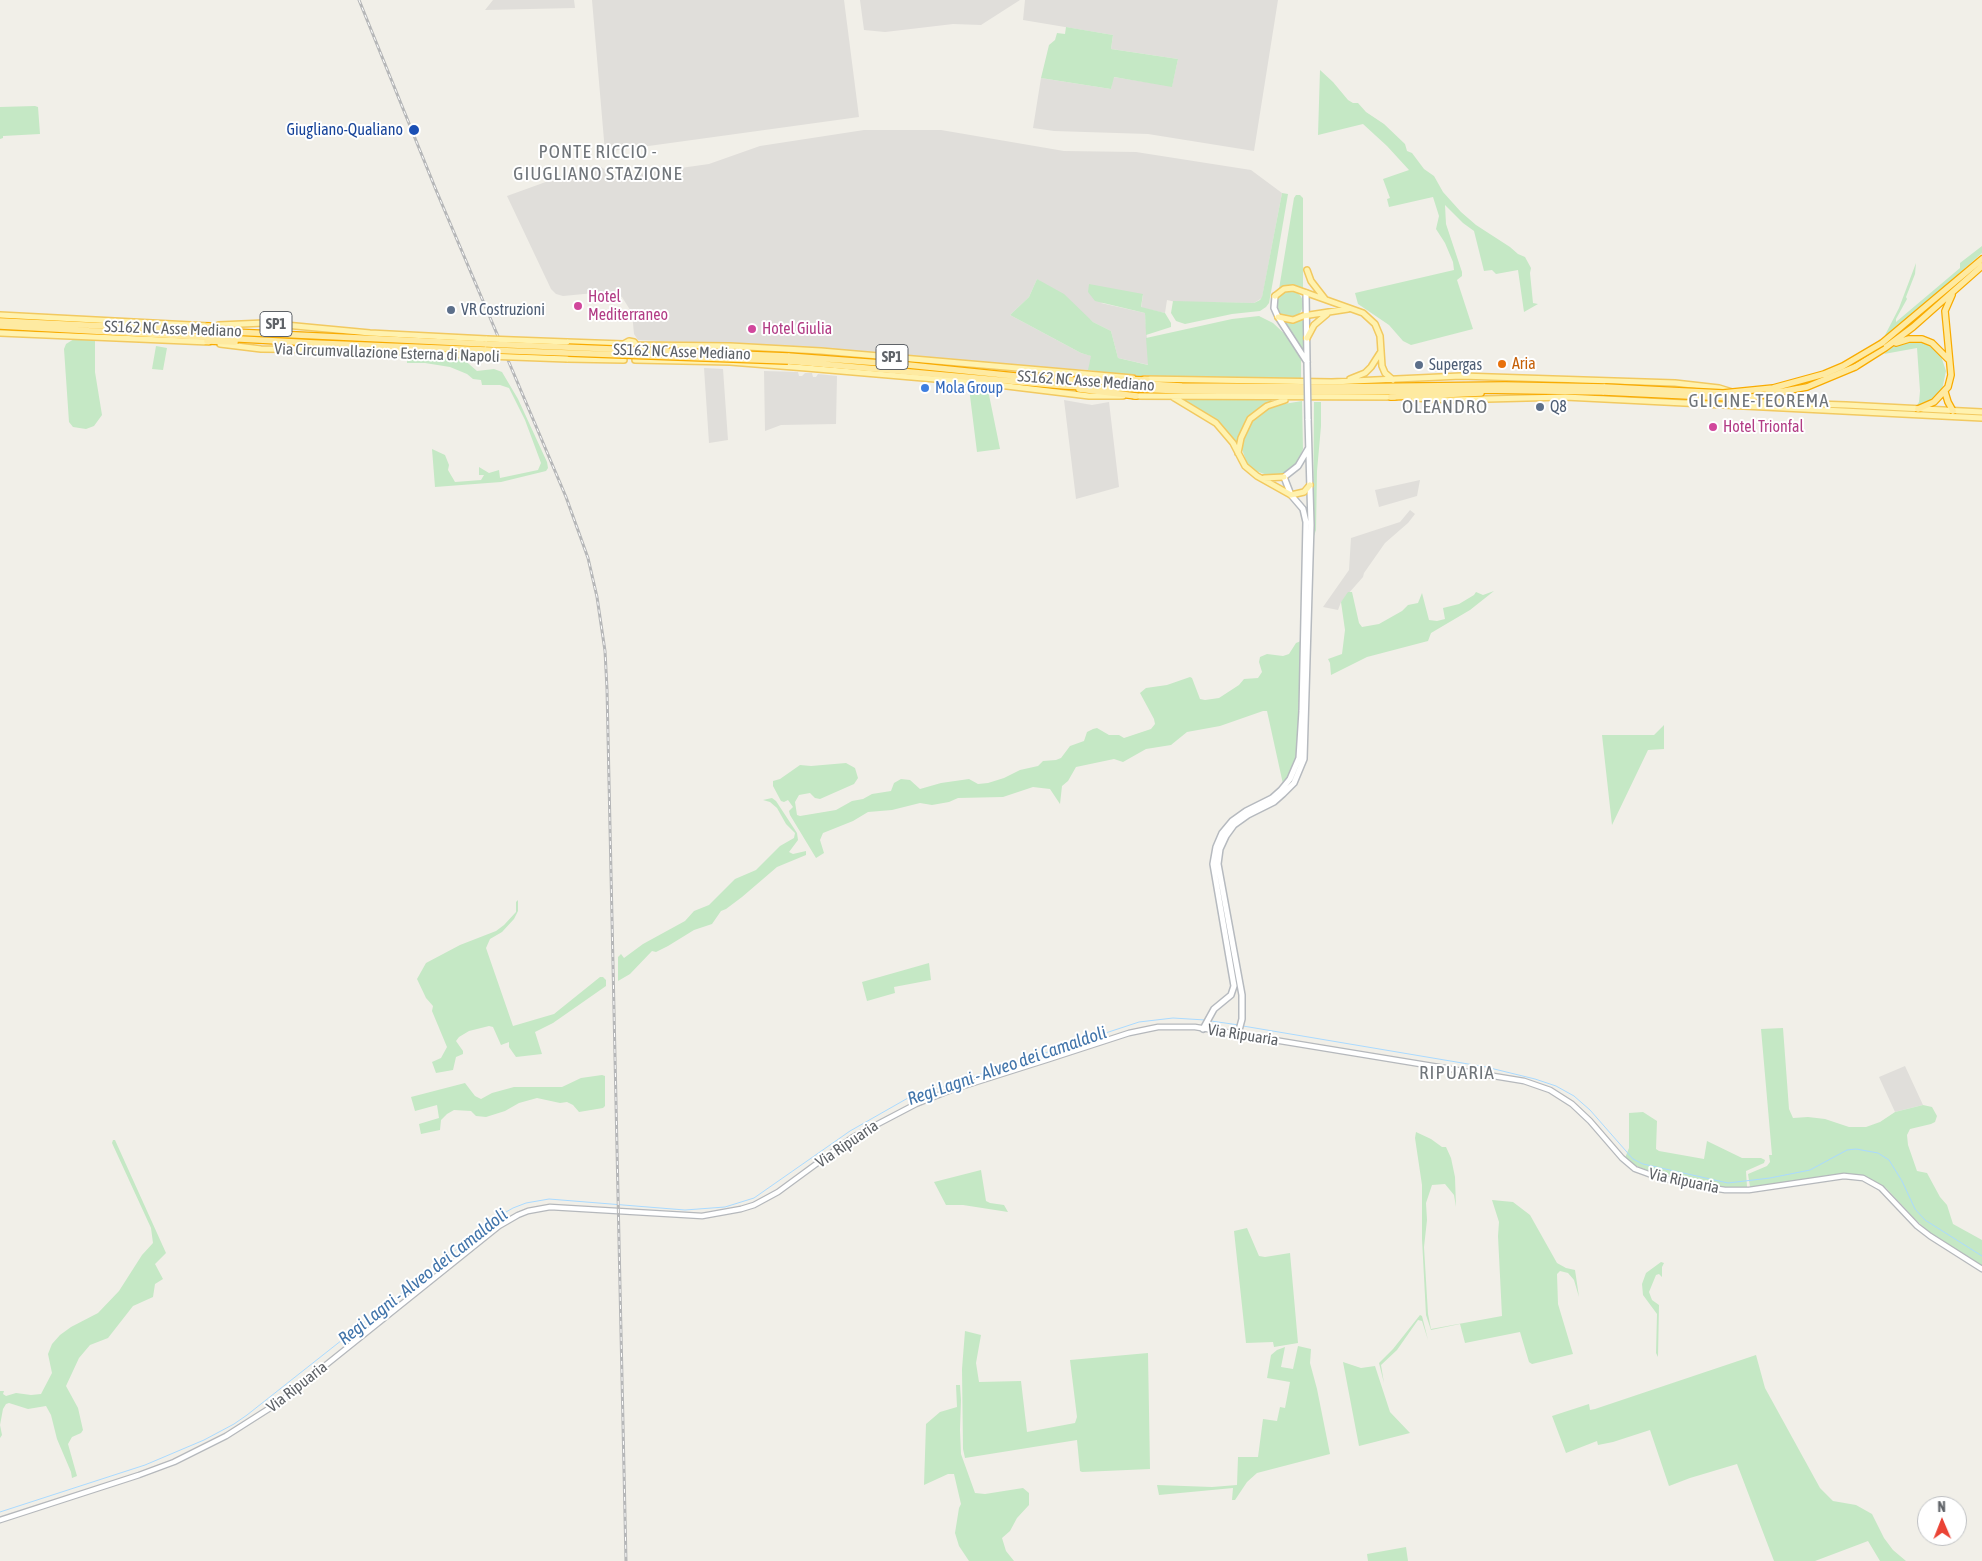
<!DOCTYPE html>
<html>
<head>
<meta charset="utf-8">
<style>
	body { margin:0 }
	#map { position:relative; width:1982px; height:1561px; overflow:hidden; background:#f1efe8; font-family:"Asap Condensed",sans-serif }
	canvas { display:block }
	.north { position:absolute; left:1917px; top:1496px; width:50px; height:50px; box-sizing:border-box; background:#fff; border:1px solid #bfc1c3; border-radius:50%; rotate:359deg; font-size:14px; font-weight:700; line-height:20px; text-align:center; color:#5f6368 }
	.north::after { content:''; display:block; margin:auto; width:18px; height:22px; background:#ea4335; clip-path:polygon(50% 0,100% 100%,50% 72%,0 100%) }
</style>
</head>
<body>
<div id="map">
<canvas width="1982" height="1561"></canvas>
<div class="north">N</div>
</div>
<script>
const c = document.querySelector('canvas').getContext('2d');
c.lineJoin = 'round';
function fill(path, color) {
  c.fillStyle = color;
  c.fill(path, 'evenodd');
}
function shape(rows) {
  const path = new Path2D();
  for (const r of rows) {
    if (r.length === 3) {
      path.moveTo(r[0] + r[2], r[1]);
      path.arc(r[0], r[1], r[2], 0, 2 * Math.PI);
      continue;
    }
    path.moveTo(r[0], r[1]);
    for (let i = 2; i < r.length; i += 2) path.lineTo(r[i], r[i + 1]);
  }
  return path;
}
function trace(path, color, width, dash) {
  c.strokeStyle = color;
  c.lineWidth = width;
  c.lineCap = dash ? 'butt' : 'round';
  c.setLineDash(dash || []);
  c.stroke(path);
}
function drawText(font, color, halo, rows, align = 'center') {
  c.font = font + ' "Asap Condensed",sans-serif';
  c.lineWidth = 4;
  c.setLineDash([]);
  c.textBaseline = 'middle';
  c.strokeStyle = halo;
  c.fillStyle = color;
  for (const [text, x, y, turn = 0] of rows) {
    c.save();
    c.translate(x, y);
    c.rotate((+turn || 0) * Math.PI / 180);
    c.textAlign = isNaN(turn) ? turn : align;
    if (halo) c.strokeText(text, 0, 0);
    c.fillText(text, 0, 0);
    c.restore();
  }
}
const industrial = shape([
	[493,0,574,0,575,8,485,10],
	[592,0,844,0,859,117,605,152],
	[860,0,1020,0,981,25,953,24,885,32,864,30],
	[1025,0,1278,0,1254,151,1148,134,1054,131,1033,128,1041,78,1111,89,1113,77,1172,86,1178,59,1111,49,1113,35,1023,20],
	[864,130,941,130,1064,151,1136,152,1251,170,1282,193,1262,298,1254,303,1176,302,1167,300,1165,313,1141,308,1143,295,1101,303,1145,313,1149,365,1118,358,1111,331,1093,322,1037,279,1029,297,1010,315,1081,353,1092,356,1095,369,1088,370,979,363,806,347,638,340,634,334,632,313,622,297,613,292,605,292,563,296,556,294,551,289,507,196,565,175,573,177,601,167,617,177,709,164,760,146],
	[704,368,723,369,728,440,709,443],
	[764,371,798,372,799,376,802,376,805,373,812,373,813,377,816,377,818,374,837,376,836,424,781,425,765,431],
	[1064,400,1092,405,1109,402,1119,487,1076,499],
	[1420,480,1417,496,1379,507,1375,490],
	[1410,510,1415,514,1408,523,1385,543,1364,573,1363,577,1341,602,1338,610,1323,607,1349,570,1351,538,1400,522],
	[1905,1066,1923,1105,1895,1112,1879,1077]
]);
const green = shape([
	[1066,27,1113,35,1111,49,1178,59,1172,87,1114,77,1111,89,1041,78,1049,45,1055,40,1057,33,1065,34],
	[1320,70,1333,82,1348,100,1353,103,1358,103,1366,112,1384,124,1405,144,1407,151,1412,153,1424,169,1434,176,1443,192,1461,212,1476,225,1510,247,1518,254,1525,257,1531,268,1530,273,1533,303,1538,304,1524,312,1518,270,1496,274,1492,270,1484,271,1474,231,1463,223,1445,205,1446,224,1462,272,1462,276,1457,280,1473,329,1411,345,1403,341,1389,325,1358,304,1355,293,1454,270,1453,262,1445,243,1436,229,1439,216,1433,197,1389,207,1387,199,1390,198,1383,179,1409,170,1387,146,1363,124,1318,135],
	[35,106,38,107,40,134,3,136,3,138,0,139,0,107],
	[1282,193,1288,194,1276,264,1269,303,1266,307,1260,311,1232,314,1185,324,1176,321,1171,313,1173,301,1254,303,1260,300,1262,297],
	[1296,195,1300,195,1303,198,1303,288,1302,289,1289,286,1279,289,1294,198],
	[1982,246,1982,253,1898,328,1883,339,1899,308,1916,263,1915,274,1906,297,1907,299,1896,319,1896,322,1960,268,1960,263],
	[1037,279,1064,294,1093,322,1111,331,1118,358,1148,365,1146,338,1232,319,1259,316,1273,323,1289,338,1298,351,1301,360,1301,379,1154,378,1088,370,1091,356,1081,353,1010,315,1029,297],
	[1089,284,1143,294,1141,307,1165,313,1171,323,1171,327,1146,335,1145,313,1095,301,1088,292],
	[1289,304,14],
	[1303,318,1304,350,1303,350,1283,321,1291,322],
	[74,339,95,339,95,372,102,415,94,426,86,429,73,427,69,422,64,349,66,344],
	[1912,341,1922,342,1933,348,1941,356,1946,371,1942,390,1938,396,1921,405,1917,405,1919,402,1920,391,1917,348,1884,354,1895,345],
	[156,346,167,348,163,370,152,369],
	[419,354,462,358,477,371,494,369,502,372,518,399,547,462,548,468,546,471,501,482,435,487,432,449,445,455,449,465,448,470,455,482,481,480,484,475,479,475,479,467,489,473,499,470,500,478,538,470,541,463,525,420,509,388,500,385,482,385,481,380,473,379,467,374,450,367,425,363,407,363,407,360],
	[969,388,988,390,1000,449,977,452],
	[1184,400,1271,400,1272,402,1259,408,1248,418,1241,431,1237,446,1222,426],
	[1302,401,1303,449,1297,464,1282,475,1270,476,1256,471,1247,464,1242,449,1242,440,1252,420,1259,414,1272,406],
	[1314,402,1321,402,1321,426,1317,471,1316,530,1313,539],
	[1494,591,1470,610,1431,633,1428,641,1367,657,1331,675,1330,663,1328,659,1342,654,1345,630,1341,602,1348,592,1352,592,1359,623,1362,627,1379,624,1402,611,1408,605,1418,603,1422,593,1429,620,1437,621,1445,619,1443,608,1459,604,1474,595,1476,592,1483,595],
	[1301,641,1297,759,1289,778,1283,784,1267,711,1263,711,1220,726,1187,732,1171,745,1146,749,1123,762,1114,759,1076,767,1068,781,1062,786,1060,804,1050,789,1033,787,1003,797,958,798,949,802,932,805,920,803,892,810,868,812,853,821,823,833,820,840,824,853,816,858,790,815,789,811,793,807,788,800,784,802,781,801,773,786,773,781,780,779,800,765,811,766,846,763,855,768,858,778,854,784,820,799,815,798,810,793,799,795,795,802,797,815,800,816,836,810,852,801,863,799,872,794,891,791,894,783,901,779,910,780,920,789,941,783,969,779,978,784,988,783,1004,778,1020,770,1038,766,1043,761,1056,760,1061,758,1070,746,1084,741,1087,732,1093,729,1097,728,1109,735,1119,735,1124,738,1151,729,1155,724,1154,719,1140,693,1146,688,1167,685,1190,677,1192,678,1200,699,1205,700,1219,698,1239,685,1244,679,1258,678,1262,672,1259,662,1260,657,1267,654,1283,656,1289,654,1296,643],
	[1664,725,1664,749,1648,750,1612,825,1602,735,1654,735],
	[772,798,776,801,797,833,798,840,789,852,793,854,806,851,806,855,777,867,742,897,726,909,721,911,712,924,694,930,668,946,656,952,652,951,630,974,618,981,618,957,621,954,624,958,643,944,685,921,694,911,709,905,735,879,756,870,780,846,794,838,795,833,786,824,777,808,770,802,763,800],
	[518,900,518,911,514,919,502,932,490,939,486,948,513,1026,554,1014,600,977,603,977,606,980,606,986,553,1023,535,1032,542,1054,516,1057,509,1047,509,1042,501,1045,493,1027,489,1026,469,1031,459,1037,456,1041,463,1051,463,1054,456,1057,453,1070,436,1073,432,1062,441,1058,447,1047,432,1011,433,1006,426,998,417,979,426,963,460,945,496,931,504,925,516,912,516,902],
	[929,963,931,980,894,987,895,993,867,1001,862,982],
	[1783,1028,1789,1109,1793,1118,1808,1117,1825,1119,1849,1127,1866,1127,1880,1122,1895,1112,1923,1105,1932,1107,1937,1116,1935,1122,1931,1124,1910,1129,1907,1135,1908,1145,1917,1171,1927,1173,1940,1197,1947,1205,1953,1224,1982,1240,1982,1267,1931,1234,1914,1218,1886,1188,1865,1177,1843,1174,1750,1187,1748,1174,1767,1166,1770,1162,1769,1155,1772,1155,1761,1029],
	[602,1075,605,1076,605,1106,603,1108,579,1112,573,1105,567,1102,560,1103,537,1098,519,1103,505,1111,486,1117,476,1116,471,1111,454,1110,447,1114,441,1120,440,1130,421,1134,419,1124,439,1118,437,1105,415,1111,411,1097,465,1083,475,1096,481,1099,492,1093,514,1087,562,1087,581,1078],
	[1643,1112,1657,1121,1656,1149,1659,1151,1704,1159,1707,1141,1742,1158,1761,1158,1765,1160,1764,1163,1746,1171,1747,1187,1721,1187,1652,1172,1634,1165,1625,1158,1629,1148,1629,1113],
	[1416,1132,1431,1139,1442,1147,1446,1147,1451,1158,1455,1177,1456,1207,1454,1195,1445,1184,1432,1185,1426,1203,1427,1220,1424,1247,1428,1314,1431,1329,1502,1316,1498,1236,1499,1222,1492,1200,1513,1202,1530,1215,1557,1263,1566,1268,1575,1270,1579,1297,1574,1280,1568,1273,1560,1271,1557,1274,1558,1304,1573,1354,1532,1364,1529,1362,1520,1332,1465,1343,1460,1324,1431,1330,1426,1315,1422,1239,1422,1185,1415,1138],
	[113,1140,115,1140,166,1253,155,1264,163,1279,155,1284,153,1297,133,1306,108,1338,90,1345,79,1358,66,1386,78,1408,83,1430,81,1433,72,1437,68,1444,77,1476,72,1478,71,1472,57,1439,51,1415,46,1406,28,1409,9,1403,6,1404,3,1409,0,1425,2,1435,0,1438,0,1391,4,1391,3,1394,6,1396,16,1393,31,1395,41,1394,52,1373,48,1354,52,1344,60,1335,71,1327,98,1313,119,1291,142,1255,153,1243,151,1228,112,1143],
	[981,1170,986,1201,990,1203,1004,1205,1008,1212,963,1205,946,1205,934,1182],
	[1247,1228,1259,1256,1265,1257,1290,1253,1298,1343,1274,1347,1273,1342,1246,1343,1234,1231],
	[1661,1262,1664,1263,1662,1267,1662,1277,1659,1274,1656,1275,1649,1292,1652,1300,1659,1305,1658,1357,1656,1353,1657,1314,1643,1295,1642,1284,1646,1273],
	[1420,1315,1422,1316,1428,1340,1422,1321,1418,1320,1397,1350,1381,1365,1384,1383,1379,1363,1393,1349],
	[965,1331,981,1335,976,1363,979,1382,1021,1381,1027,1432,1075,1423,1077,1417,1070,1360,1148,1353,1150,1469,1082,1472,1080,1471,1077,1440,965,1458,963,1449,962,1369],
	[1298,1346,1311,1349,1310,1363,1317,1389,1330,1454,1257,1473,1247,1482,1235,1500,1232,1500,1233,1488,1159,1495,1157,1485,1212,1487,1237,1485,1238,1457,1258,1457,1263,1419,1277,1421,1280,1407,1285,1408,1290,1382,1267,1378,1271,1355,1277,1350,1285,1347,1281,1367,1293,1369],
	[1756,1355,1765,1388,1820,1488,1833,1501,1856,1505,1872,1514,1884,1538,1893,1550,1906,1561,1880,1561,1868,1541,1815,1561,1774,1561,1737,1464,1690,1478,1669,1486,1650,1430,1613,1442,1598,1445,1597,1441,1566,1453,1552,1416,1589,1404,1590,1410,1595,1409],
	[1343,1362,1361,1368,1375,1366,1390,1412,1410,1433,1359,1446],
	[956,1385,960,1385,961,1400,960,1430,961,1454,975,1493,985,1494,1023,1488,1029,1493,1029,1505,1017,1518,1010,1531,1002,1538,1006,1551,1014,1561,969,1561,959,1546,955,1533,959,1508,961,1504,954,1474,948,1474,924,1485,926,1424,940,1412,957,1407],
	[1406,1547,1408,1561,1368,1561,1367,1554]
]);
const stream = shape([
	[1211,1021,1239,1025],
	[1243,1026,1486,1067,1535,1079,1556,1086,1574,1096,1590,1110,1633,1159,1643,1164,1728,1183,1770,1178,1810,1170,1847,1150,1856,1149,1878,1153,1889,1160,1902,1181,1915,1209,1925,1220,1982,1256],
	[0,1512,145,1465,204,1440,234,1424,247,1415,499,1216,513,1208,526,1203,549,1199,685,1210,725,1207,754,1198,850,1131,908,1098,1139,1022,1173,1018,1205,1020]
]);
const tertiary = shape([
	[0,1520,139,1475,174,1462,226,1436,281,1401,499,1226,518,1215,528,1211,550,1207,702,1216,741,1209,754,1205,778,1192,853,1137,916,1104,951,1090,1049,1059,1129,1033,1158,1027,1195,1027,1524,1081,1550,1090,1572,1104,1590,1121,1622,1158,1635,1169,1657,1177,1699,1186,1725,1190,1749,1190,1844,1176,1863,1178,1881,1188,1917,1226,1930,1236,1982,1269]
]);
const secondary = shape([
	[1306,293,1307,361],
	[1275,296,1274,308,1278,317,1307,362],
	[1203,1029,1214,1009,1231,995,1234,986,1213,864,1216,847,1222,833,1232,821,1246,811,1272,798,1281,790,1290,779,1299,758,1302,711,1306,522,1303,509,1291,495,1284,477,1298,466,1308,449],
	[1238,1034,1242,1019,1242,995,1218,864,1220,849,1226,836,1234,825,1248,815,1274,802,1283,794,1294,783,1304,759,1311,525,1308,419]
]);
const primary = shape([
	[1307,270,1311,281,1325,299],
	[1275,296,1284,289,1293,288,1363,313,1375,324,1380,336,1382,366,1385,373,1393,380],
	[0,315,210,326],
	[1278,317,1293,320,1303,316,1348,309],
	[219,325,264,323,370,333,487,339],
	[0,333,209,342],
	[1307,338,1314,325,1327,314],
	[567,342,623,344],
	[220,344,261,349,370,350,486,356],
	[622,345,629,341,634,342,637,346],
	[636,345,730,346,821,351,1133,378],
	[567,359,624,360],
	[635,360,730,362,806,368,982,383,1089,396,1123,396],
	[1144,379,1332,382,1461,376,1675,383,1719,388,1732,392],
	[1350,379,1365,373,1371,367,1380,353],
	[1134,396,1395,397],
	[1173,397,1216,423,1233,443,1245,466,1257,476,1291,495,1304,492,1310,485],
	[1742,397,1754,402,1846,405,1982,412],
	[1414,398,1449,400,1565,397,1982,418],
	[1238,453,1241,438,1250,419,1267,406,1285,400],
	[1264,478,1284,477]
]);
const trunk = shape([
	[0,321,487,344],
	[0,326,314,343,486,350],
	[208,326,231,328],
	[207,341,235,342],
	[1882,343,1982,259],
	[1896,343,1909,339,1922,339,1932,343,1948,359],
	[788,356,908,365,1035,378,1182,386,1331,387,1505,385,1605,387],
	[788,361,1065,386,1184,391,1331,392,1481,390,1604,392],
	[1855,367,1885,348,1913,327,1982,266],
	[1079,378,1147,380],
	[1079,389,1136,396],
	[1945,392,1948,402,1953,411],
	[1391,397,1481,393],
	[1918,409,1934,402,1948,387,1951,375,1945,311,1952,295]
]);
const rail = shape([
	[359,0,436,190,566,497,588,558,597,597,605,651,607,689,626,1561]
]);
const secondaryBridge = shape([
	[1307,362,1308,419]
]);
const primaryBridge = shape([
	[487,339,567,342],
	[486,356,567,359]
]);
const trunkBridge = shape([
	[487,344,788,356],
	[486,350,788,361],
	[1605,387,1723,393,1773,388,1824,374,1843,366,1882,343],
	[1604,392,1730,398,1752,397,1807,387,1855,367]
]);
const markers = [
	[414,130,6,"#1a4fb4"],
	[578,306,5,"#d1479c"],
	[451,310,5,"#5c6f8a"],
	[752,329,5,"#d1479c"],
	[1502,364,5,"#e8710a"],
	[1419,365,5,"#5c6f8a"],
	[925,388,5,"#3f7fe0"],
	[1540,407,5,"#5c6f8a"],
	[1713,427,5,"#d1479c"]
];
const shields = [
	[276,324,32],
	[892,357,32]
];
const shieldNames = [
	["SP1",276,324],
	["SP1",892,357]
];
const transitNames = [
	["Giugliano-Qualiano",403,130]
];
const hotelNames = [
	["Hotel",588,297],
	["Mediterraneo",588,315],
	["Hotel Giulia",762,329],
	["Hotel Trionfal",1723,427]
];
const serviceNames = [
	["VR Costruzioni",461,310],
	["Supergas",1429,365],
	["Q8",1550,407]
];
const streetNames = [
	["SS162 NC Asse Mediano",173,329,2],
	["SS162 NC Asse Mediano",682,352,2],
	["Via Circumvallazione Esterna di Napoli",387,353,2],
	["SS162 NC Asse Mediano",1086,381,4],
	["Via Ripuaria",1243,1035,9],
	["Via Ripuaria",847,1144,-34],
	["Via Ripuaria",1684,1181,12],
	["Via Ripuaria",297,1387,-38]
];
const foodNames = [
	["Aria",1512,364]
];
const shopNames = [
	["Mola Group",935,388]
];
const waterNames = [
	["Regi Lagni - Alveo dei Camaldoli",1007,1066,-19],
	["Regi Lagni - Alveo dei Camaldoli",423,1277,-38]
];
const quarterNames = [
	["PONTE RICCIO -",598,152],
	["GIUGLIANO STAZIONE",598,174],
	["GLICINE-TEOREMA",1759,401],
	["OLEANDRO",1445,407],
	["RIPUARIA",1457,1073]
];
fill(industrial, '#e0deda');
fill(green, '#c5e8c5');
trace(stream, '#aadaff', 1);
trace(tertiary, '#b5b8bc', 7);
trace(secondary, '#b6babf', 8);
trace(primary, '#f2c960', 8);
trace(trunk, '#f9ab00', 8);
trace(tertiary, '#fff', 4.5);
trace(secondary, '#fff', 5);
trace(primary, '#fff2af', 5);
trace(trunk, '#feeaa1', 5.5);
trace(rail, '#b6b7b8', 3);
trace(rail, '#fff', 1, [4]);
trace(secondaryBridge, '#b6babf', 8, []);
trace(primaryBridge, '#f2c960', 8, []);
trace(trunkBridge, '#f9ab00', 8, []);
trace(secondaryBridge, '#fff', 5);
trace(primaryBridge, '#fff2af', 5);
trace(trunkBridge, '#feeaa1', 5.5);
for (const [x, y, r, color] of markers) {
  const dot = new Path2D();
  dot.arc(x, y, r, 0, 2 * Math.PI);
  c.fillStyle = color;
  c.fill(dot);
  trace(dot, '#fff', 2);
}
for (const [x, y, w] of shields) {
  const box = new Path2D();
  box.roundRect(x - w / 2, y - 12.5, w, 25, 4);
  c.fillStyle = '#fff';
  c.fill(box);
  trace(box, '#5f6368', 1);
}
drawText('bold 15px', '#5f6368', null, shieldNames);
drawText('16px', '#164399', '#fff', transitNames, 'right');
drawText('16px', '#b23c85', '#fff', hotelNames, 'left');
drawText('16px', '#4e5e75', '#fff', serviceNames, 'left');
drawText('16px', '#5f6368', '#fff', streetNames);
drawText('16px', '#c56008', '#fff', foodNames, 'left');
drawText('16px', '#366cbe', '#fff', shopNames, 'left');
drawText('italic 18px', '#4174aa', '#fff', waterNames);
c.letterSpacing = '1px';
drawText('19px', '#70757a', '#fff', quarterNames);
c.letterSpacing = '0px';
</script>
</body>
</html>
